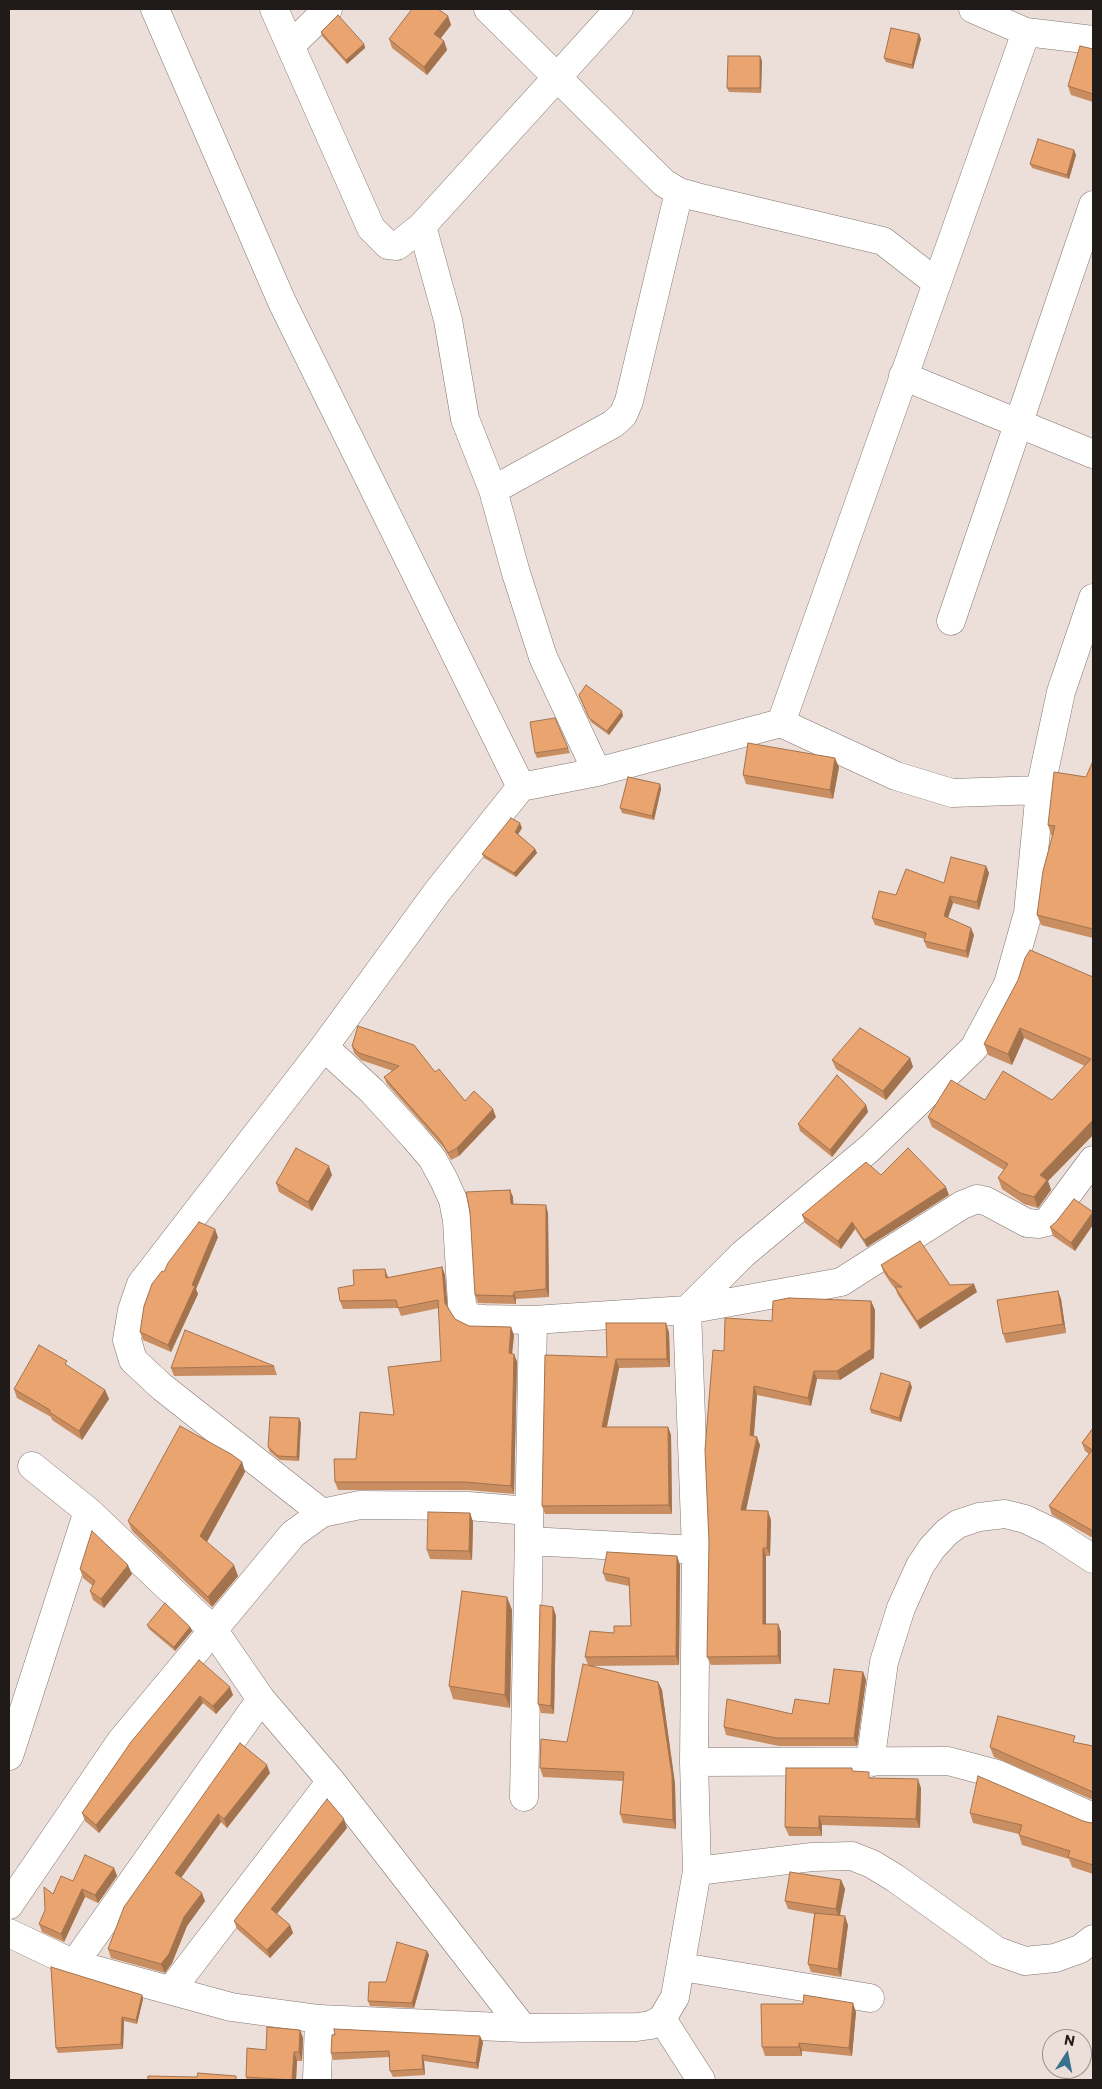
<!DOCTYPE html>
<html>
<head>
<meta charset="utf-8">
<style>
	body { margin:0 }
	#map { position:relative; width:1102px; height:2089px; overflow:hidden; background:#ecded8; font-family:Commissioner,sans-serif }
	canvas { display:block }
	.frame { position:absolute; inset:0; border:10px solid #201b19; pointer-events:none }
	.north { position:absolute; left:1042px; top:2029px; width:50px; height:50px; box-sizing:border-box; background:#ecded8; border:1px solid #9a908c; border-radius:50%; rotate:11deg; font-size:14px; font-weight:700; line-height:20px; text-align:center; color:#201b19 }
	.north::after { content:''; display:block; margin:auto; width:18px; height:22px; background:#39728c; clip-path:polygon(50% 0,100% 100%,50% 72%,0 100%) }
</style>
</head>
<body>
<div id="map">
<canvas width="1102" height="2089"></canvas>
<div class="frame"></div>
<div class="north">N</div>
</div>
<script>
const c = document.querySelector('canvas').getContext('2d');
c.lineJoin = 'round';
function shape(rows) {
  const path = new Path2D();
  for (const r of rows) {
    path.moveTo(r[0], r[1]);
    for (let i = 2; i < r.length; i += 2) path.lineTo(r[i], r[i + 1]);
  }
  return path;
}
function trace(path, color, width, dash) {
  c.strokeStyle = color;
  c.lineWidth = width;
  c.lineCap = dash ? 'butt' : 'round';
  c.setLineDash(dash || []);
  c.stroke(path);
}
function fill(path, color) {
  c.fillStyle = color;
  c.fill(path, 'evenodd');
}
const minor = shape([
	[155,9,282,302,521,787,437,892,324,1047,141,1284,132,1310,127,1340,133,1360,162,1387,322,1513],
	[274,9,371,228,388,245,397,246,422,226,619,9],
	[488,9,664,183,679,192,697,197,883,241,937,283],
	[973,9,1026,32,1093,40],
	[291,45,328,9],
	[422,226,448,320,465,419,493,490,516,573,543,657,597,772],
	[903,376,1093,454],
	[493,490,613,424,623,415,629,401,679,192],
	[951,621,1093,205],
	[781,723,896,776,952,793,1040,790],
	[521,787,597,772,781,723,1026,32],
	[324,1047,372,1091,414,1137,432,1158,444,1180,453,1200,457,1221,462,1305,466,1314,473,1318,485,1319,533,1320],
	[32,1466,88,1511,214,1631,261,1699,331,1781,523,2028],
	[529,1541,696,1550],
	[9,1756,88,1511],
	[694,1762,948,1761,997,1774,1093,1817],
	[870,1763,884,1662,901,1608,920,1566,932,1548,947,1532,958,1524,979,1517,1005,1514,1025,1519,1052,1532,1093,1559],
	[524,1797,533,1320,687,1310,841,1282,962,1205,977,1199,986,1201,1027,1223,1039,1224,1047,1222,1093,1160],
	[697,1871,812,1857,852,1856,872,1864,895,1878,997,1951,1025,1961,1055,1958,1080,1949,1093,1939],
	[9,1905,121,1741,293,1534,322,1513,360,1505,468,1506,529,1511],
	[9,1933,74,1964,231,2007,319,2019,523,2028,637,2027,651,2025,662,2019,675,1997,697,1871,694,1762,696,1550,687,1310,743,1254,869,1149,974,1048,1008,984,1028,913,1040,790,1061,692,1093,598],
	[74,1964,261,1699],
	[682,1967,870,1998],
	[171,1990,331,1781],
	[662,2019,701,2080],
	[317,2080,319,2019]
]);
const wall = shape([
	[448,16,451,25,440,39,444,41,447,50,427,75,392,48,389,39],
	[321,32,364,44,365,48,347,64,322,36],
	[919,34,921,39,913,69,886,62,884,58],
	[1093,49,1093,102,1071,95,1068,86],
	[760,56,762,61,761,93,729,92,727,88],
	[1074,150,1076,155,1069,179,1032,168,1030,164],
	[579,695,623,716,609,735,591,722],
	[568,748,570,753,537,758,535,753],
	[1093,761,1093,938,1041,925,1037,915,1053,836,1051,835,1048,825,1086,777],
	[839,767,833,799,746,784,743,775],
	[660,784,661,789,654,820,622,813,620,808],
	[522,828,518,834,535,849,537,853,516,877,484,858,482,854],
	[986,866,989,873,979,910,953,903,948,918,974,935,968,958,927,948,924,941,925,939,875,925,872,918,896,895,944,883],
	[1093,977,1093,1135,1048,1181,1051,1190,1038,1208,1024,1204,1002,1189,998,1178,1004,1170,932,1127,928,1117,985,1100,1052,1100,1085,1066,1024,1038,1012,1065,988,1055,984,1044],
	[352,1046,435,1072,465,1101,496,1117,459,1156,451,1160,444,1148,387,1084,384,1077,393,1071,361,1060,354,1053],
	[910,1058,913,1067,886,1100,836,1069,832,1060],
	[866,1105,868,1112,832,1157,800,1131,798,1124],
	[332,1175,312,1211,279,1192,276,1183],
	[881,1175,949,1195,867,1247,855,1229,841,1249,805,1223,802,1215],
	[510,1190,513,1197,513,1204,548,1213,549,1297,516,1299,516,1304,478,1303,475,1295],
	[1074,1199,1075,1251,1053,1236,1050,1227,1056,1222],
	[218,1237,196,1289,198,1294,171,1352,143,1340,140,1332,164,1272],
	[881,1265,950,1285,977,1292,920,1329,898,1295,895,1288,892,1285,884,1273],
	[442,1267,445,1275,447,1307,455,1319,469,1326,514,1335,512,1354,514,1354,517,1362,514,1494,468,1490,338,1490,335,1482,441,1361,439,1308,401,1316,398,1308,343,1309,340,1301,354,1285],
	[1058,1291,1061,1299,1066,1333,1006,1343,1003,1334],
	[871,1301,875,1310,874,1358,840,1380,817,1379,811,1406,757,1395,754,1436,760,1445,746,1511,771,1520,770,1556,766,1556,766,1624,778,1624,781,1632,781,1664,711,1665,707,1657,724,1351,772,1321],
	[669,1332,670,1367,619,1368,607,1427,668,1427,671,1435,672,1514,545,1514,542,1506,607,1357],
	[274,1366,277,1375,174,1376,171,1368],
	[69,1367,105,1390,109,1399,82,1440,52,1420,51,1417,17,1398,14,1389],
	[912,1387,901,1422,871,1413,870,1409],
	[299,1418,301,1423,299,1461,280,1460,270,1452,268,1447],
	[1093,1428,1093,1538,1052,1515,1049,1506,1089,1454,1085,1451,1082,1443],
	[242,1462,245,1472,207,1542,238,1576,212,1607,132,1531,128,1521],
	[470,1513,473,1522,472,1560,430,1559,427,1550],
	[677,1556,680,1565,679,1665,591,1666,658,1682,662,1690,675,1784,676,1829,623,1823,620,1814,623,1781,543,1777,540,1768,567,1742,588,1665,585,1657,614,1633,631,1626,629,1586,606,1581,603,1573],
	[80,1569,132,1574,104,1608,93,1600,90,1591,93,1586,83,1578],
	[507,1597,512,1610,510,1708,453,1699,449,1686],
	[553,1607,556,1616,554,1714,541,1713,538,1704],
	[147,1625,190,1627,192,1631,175,1651,149,1629],
	[199,1660,233,1695,216,1714,203,1703,99,1833,85,1821,82,1813],
	[863,1672,866,1680,857,1746,779,1746,726,1735,724,1727,792,1714,829,1704],
	[240,1743,270,1773,227,1828,221,1822,181,1878,205,1901,187,1926,172,1963,165,1973,111,1958,108,1949],
	[1077,1743,1093,1746,1093,1800,994,1757,990,1747],
	[853,1771,871,1778,921,1788,920,1828,822,1825,822,1836,789,1836,785,1827],
	[970,1813,1083,1821,1091,1823,1093,1822,1093,1874,1072,1867,1069,1859,1022,1845,1019,1835,1019,1834,973,1823],
	[347,1828,277,1914,290,1925,293,1933,270,1958,237,1929,234,1921],
	[114,1868,117,1876,98,1903,85,1897,64,1942,42,1932,39,1924,73,1881],
	[841,1880,845,1889,840,1916,848,1925,841,1977,811,1972,808,1964,814,1914,788,1909,785,1901],
	[427,1951,429,1955,414,2008,370,2006,368,2001],
	[142,1995,143,1999,137,2024,124,2021,123,2049,58,2053,56,2048],
	[856,2012,852,2056,802,2051,802,2056,765,2056,762,2047],
	[300,2030,303,2038,302,2061,297,2061,296,2080,247,2080,246,2077,266,2050],
	[483,2042,478,2069,424,2061,425,2075,393,2077,390,2071,389,2057,333,2060,331,2053]
]);
const shadedWall = shape([
	[448,16,451,25,437,43,434,34],
	[919,34,921,39,913,69,912,65],
	[444,41,447,50,427,75,424,67],
	[364,44,365,48,347,64,346,60],
	[760,56,762,61,761,93,760,88],
	[1074,150,1076,155,1069,179,1067,175],
	[622,711,623,716,609,735,607,731],
	[835,758,839,767,833,799,830,790],
	[660,784,661,789,654,820,652,816],
	[520,823,522,828,517,836,515,832],
	[535,849,537,853,516,877,514,873],
	[986,866,989,873,979,910,977,902],
	[950,896,953,903,946,923,944,916],
	[971,928,974,935,968,958,966,951],
	[1020,1028,1024,1038,1012,1065,1008,1054],
	[910,1058,913,1067,886,1100,883,1091],
	[866,1105,868,1112,832,1157,830,1150],
	[493,1109,496,1117,459,1156,457,1148],
	[1093,1120,1093,1135,1048,1181,1051,1190,1038,1208,1034,1197,1040,1175],
	[329,1166,332,1175,312,1211,308,1202],
	[946,1187,949,1195,867,1247,864,1240],
	[510,1190,513,1197,514,1212,511,1204],
	[546,1205,548,1213,549,1297,546,1289],
	[1093,1212,1093,1225,1075,1251,1071,1243],
	[852,1222,855,1229,841,1249,838,1241],
	[215,1229,218,1237,196,1289,198,1294,171,1352,168,1345],
	[442,1267,445,1275,448,1311,445,1303],
	[385,1269,388,1277,389,1286,386,1278],
	[974,1284,977,1292,920,1329,917,1321],
	[1058,1291,1061,1299,1066,1333,1063,1324],
	[514,1292,516,1299,516,1304,513,1296],
	[871,1301,875,1310,874,1358,840,1380,837,1371],
	[666,1323,669,1332,670,1367,667,1359],
	[511,1327,514,1335,511,1362,509,1353],
	[514,1354,517,1362,514,1494,511,1486],
	[616,1359,619,1368,605,1435,602,1427],
	[814,1371,817,1379,811,1406,808,1398],
	[910,1382,912,1387,901,1422,899,1418],
	[754,1386,757,1395,753,1444,750,1435],
	[105,1390,109,1399,82,1440,79,1431],
	[299,1418,301,1423,299,1461,297,1457],
	[668,1427,671,1435,672,1514,669,1505],
	[757,1437,760,1445,744,1519,741,1510],
	[242,1462,245,1472,204,1547,200,1536],
	[768,1511,771,1520,770,1556,767,1548],
	[470,1513,473,1522,472,1560,469,1551],
	[763,1548,766,1556,766,1632,763,1624],
	[677,1556,680,1565,679,1665,676,1656],
	[128,1565,132,1574,104,1608,101,1599],
	[234,1565,238,1576,212,1607,208,1597],
	[507,1597,512,1610,510,1708,505,1695],
	[553,1607,556,1616,554,1714,551,1706],
	[778,1624,781,1632,781,1664,778,1656],
	[190,1627,192,1631,175,1651,174,1647],
	[863,1672,866,1680,857,1746,854,1738],
	[658,1682,662,1690,675,1784,676,1829,673,1820],
	[230,1687,233,1695,216,1714,213,1706],
	[200,1696,203,1703,99,1833,96,1825],
	[267,1765,270,1773,227,1828,224,1819],
	[918,1779,921,1788,920,1828,916,1819],
	[218,1814,221,1822,178,1882,175,1873],
	[819,1816,822,1825,822,1836,819,1828],
	[344,1819,347,1828,274,1917,271,1909],
	[114,1868,117,1876,98,1903,95,1895],
	[841,1880,845,1889,839,1918,836,1909],
	[82,1889,85,1897,64,1942,61,1934],
	[202,1893,205,1901,187,1926,172,1963,165,1973,161,1964,184,1917],
	[845,1916,848,1925,841,1977,838,1969],
	[290,1925,293,1933,270,1958,267,1950],
	[427,1951,429,1955,414,2008,412,2003],
	[142,1995,143,1999,137,2024,136,2020],
	[853,2003,856,2012,852,2056,849,2048],
	[122,2017,124,2021,123,2049,121,2044],
	[300,2030,303,2038,302,2061,299,2052],
	[480,2036,483,2042,478,2069,476,2063],
	[9,2038,10,2043,9,2073],
	[799,2043,802,2051,802,2056,799,2047],
	[294,2052,297,2061,296,2080,292,2080],
	[422,2055,424,2061,425,2075,423,2069]
]);
const building = shape([
	[412,9,438,9,448,16,434,34,444,41,424,67,389,39,412,9],
	[338,15,364,44,346,60,321,32,338,15],
	[891,28,919,34,912,65,884,58,891,28],
	[1080,46,1093,49,1093,94,1068,86,1080,46],
	[728,56,760,56,760,88,727,88,728,56],
	[1038,139,1074,150,1067,175,1030,164,1038,139],
	[586,685,622,711,607,731,589,718,579,695,586,685],
	[555,718,568,748,535,753,530,722,555,718],
	[748,743,835,758,830,790,743,775,748,743],
	[1093,761,1093,929,1037,915,1043,871,1055,826,1048,825,1054,772,1086,777,1093,761],
	[628,777,660,784,652,816,620,808,628,777],
	[511,818,520,823,515,832,535,849,514,873,482,854,511,818],
	[951,857,986,866,977,902,950,896,944,916,971,928,966,951,924,941,926,933,872,918,879,891,896,895,906,869,944,883,951,857],
	[1030,950,1093,977,1093,1120,1040,1175,1047,1180,1034,1197,1020,1193,998,1178,1008,1164,928,1117,951,1080,985,1100,1003,1071,1052,1100,1091,1059,1020,1028,1008,1054,984,1044,1018,980,1025,958,1030,950],
	[358,1026,414,1045,435,1072,439,1069,465,1101,474,1091,493,1109,457,1148,448,1153,441,1141,384,1077,399,1066,359,1053,352,1046,358,1026],
	[860,1028,910,1058,883,1091,832,1060,860,1028],
	[837,1075,866,1105,830,1150,798,1124,837,1075],
	[296,1148,329,1166,308,1202,276,1183,296,1148],
	[908,1148,946,1187,864,1240,852,1222,838,1241,802,1215,866,1162,881,1175,908,1148],
	[510,1190,511,1204,546,1205,546,1289,514,1292,513,1296,475,1295,470,1212,466,1192,510,1190],
	[1074,1199,1093,1212,1071,1243,1050,1227,1056,1222,1074,1199],
	[199,1222,215,1229,192,1285,195,1286,168,1345,140,1332,144,1306,152,1284,162,1271,164,1272,168,1263,199,1222],
	[920,1241,950,1285,974,1284,917,1321,895,1287,902,1287,889,1277,881,1265,920,1241],
	[442,1267,445,1303,455,1319,469,1326,511,1327,509,1353,514,1354,511,1486,465,1482,335,1482,334,1459,356,1459,360,1412,394,1415,388,1367,441,1361,438,1300,398,1308,396,1300,340,1301,338,1288,354,1285,353,1270,385,1269,386,1278,442,1267],
	[1058,1291,1063,1324,1003,1334,997,1300,1058,1291],
	[789,1298,871,1301,871,1349,837,1371,814,1371,808,1398,754,1386,750,1435,757,1437,741,1510,768,1511,767,1548,763,1548,763,1624,778,1624,778,1656,707,1657,709,1542,705,1450,713,1350,724,1351,725,1318,772,1321,773,1301,789,1298],
	[606,1323,666,1323,667,1359,616,1359,602,1427,668,1427,669,1505,542,1506,545,1355,607,1357,606,1323],
	[185,1330,274,1366,171,1368,185,1330],
	[39,1345,67,1361,65,1364,105,1390,79,1431,49,1412,50,1410,14,1389,39,1345],
	[881,1373,910,1382,899,1418,870,1409,881,1373],
	[270,1417,299,1418,297,1457,278,1456,268,1447,270,1417],
	[180,1426,231,1454,242,1462,200,1536,234,1565,208,1597,128,1521,180,1426],
	[1093,1428,1093,1531,1049,1506,1092,1450,1082,1443,1093,1428],
	[428,1512,470,1513,469,1551,427,1550,428,1512],
	[92,1531,128,1565,101,1599,90,1591,95,1581,80,1569,92,1531],
	[607,1552,677,1556,676,1656,585,1657,590,1631,614,1633,614,1626,631,1626,629,1578,603,1573,607,1552],
	[462,1591,507,1597,505,1695,449,1686,462,1591],
	[165,1603,190,1627,174,1647,147,1625,165,1603],
	[540,1605,553,1607,551,1706,538,1704,540,1605],
	[199,1660,230,1687,213,1706,200,1696,96,1825,82,1813,131,1742,199,1660],
	[583,1664,658,1682,672,1775,673,1820,620,1814,624,1772,540,1768,541,1739,567,1742,583,1664],
	[834,1669,863,1672,854,1738,776,1738,724,1727,727,1699,792,1714,795,1699,829,1704,834,1669],
	[998,1716,1075,1736,1073,1742,1093,1746,1093,1792,990,1747,998,1716],
	[240,1743,267,1765,224,1819,218,1814,175,1873,202,1893,184,1917,169,1954,161,1964,108,1949,124,1907,240,1743],
	[786,1768,852,1768,852,1771,869,1772,869,1778,918,1779,916,1819,819,1816,819,1828,785,1827,786,1768],
	[978,1776,1083,1821,1091,1823,1093,1822,1093,1865,1068,1857,1070,1851,1019,1835,1022,1825,970,1813,978,1776],
	[327,1799,344,1819,271,1909,290,1925,267,1950,234,1921,327,1799],
	[85,1855,114,1868,95,1895,82,1889,61,1934,39,1924,45,1910,44,1887,53,1894,61,1876,73,1881,85,1855],
	[790,1872,841,1880,836,1909,785,1901,790,1872],
	[815,1913,845,1916,838,1969,808,1964,815,1913],
	[397,1942,427,1951,412,2003,368,2001,369,1982,386,1982,397,1942],
	[51,1967,142,1995,136,2020,122,2017,121,2044,56,2048,51,1967],
	[804,1995,853,2003,849,2048,799,2043,799,2047,762,2047,761,2004,803,2004,804,1995],
	[267,2027,300,2030,299,2052,294,2052,292,2080,246,2077,247,2048,266,2050,267,2027],
	[334,2029,480,2036,476,2063,422,2055,423,2069,390,2071,389,2051,331,2053,332,2035,335,2035,334,2029],
	[198,2073,236,2076,236,2080,148,2080,148,2076,197,2077,198,2073]
]);
trace(minor, '#827670', 29);
trace(minor, '#fff', 28);
fill(wall, '#c88d60');
fill(shadedWall, '#a3734e');
fill(building, '#e9a470');
trace(building, '#a3734e', 1);
</script>
</body>
</html>
